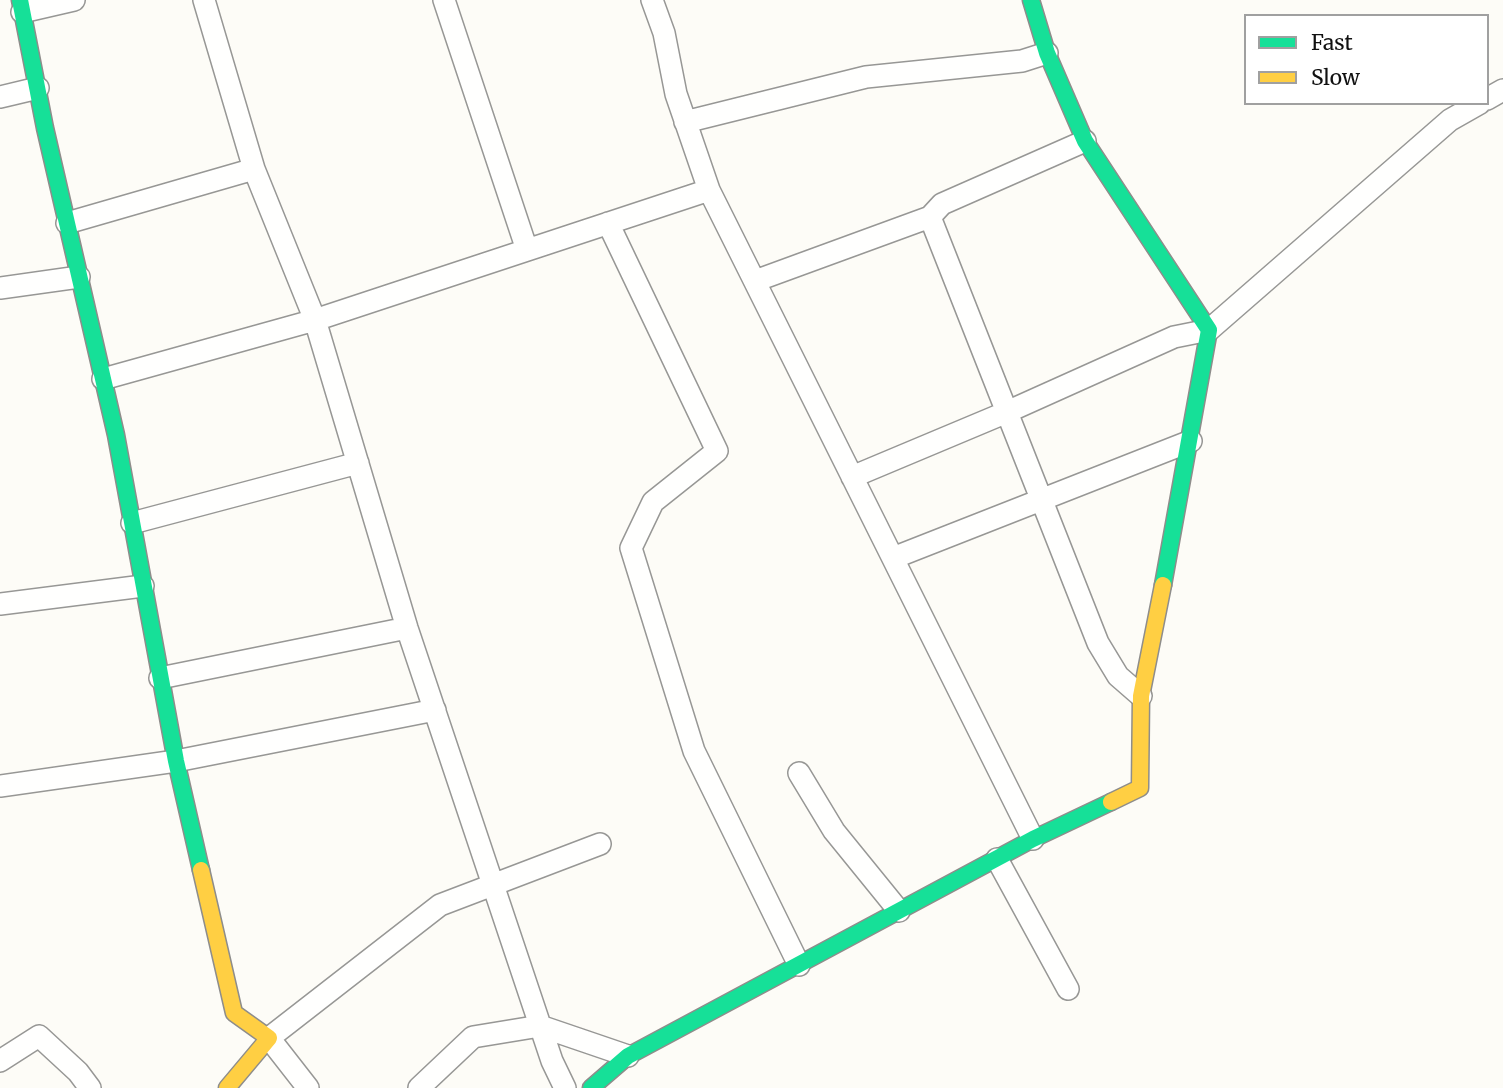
<!DOCTYPE html>
<html>
<head>
<meta charset="utf-8">
<style>
	body { margin:0 }
	#map { position:relative; width:1503px; height:1088px; overflow:hidden; background:#fdfcf7; font-family:Merriweather,serif }
	canvas { display:block }
	.legend { position:absolute; left:1244px; top:14px; width:245px; height:91px; box-sizing:border-box; background:#fff; border:2px solid #a0a0a0; margin:0; padding:9px 12px; list-style:none; font-size:21px; color:#111 }
	.legend li { display:flex; align-items:center; gap:14px; height:35px }
	.legend b { width:35px; border:2px solid #a0a0a0 }
</style>
</head>
<body>
<div id="map">
<canvas width="1503" height="1088"></canvas>
<ul class="legend">
<li><b style="height:9px;background:#16e098"></b>Fast</li>
<li><b style="height:9px;background:#ffcf43"></b>Slow</li>
</ul>
</div>
<script>
const c = document.querySelector('canvas').getContext('2d');
c.lineJoin = 'round';
function shape(rows) {
  const path = new Path2D();
  for (const r of rows) {
    path.moveTo(r[0], r[1]);
    for (let i = 2; i < r.length; i += 2) path.lineTo(r[i], r[i + 1]);
  }
  return path;
}
function trace(path, color, width, dash) {
  c.strokeStyle = color;
  c.lineWidth = width;
  c.lineCap = dash ? 'butt' : 'round';
  c.setLineDash(dash || []);
  c.stroke(path);
}
const street = shape([
	[204,0,254,169,315,320,407,628,552,1061,565,1088],
	[444,0,527,250],
	[652,0,664,33,676,94,709,190,1033,839],
	[22,12,74,0],
	[0,97,38,88],
	[1487,99,1503,90],
	[685,122,866,77,1022,61,1047,53],
	[930,217,1098,643,1118,676,1141,696],
	[67,223,254,169],
	[608,223,717,451,653,502,631,548,694,751,799,965],
	[755,281,930,217,942,204,1085,141],
	[0,288,79,277],
	[103,379,315,320,709,190],
	[852,477,1007,412,1174,337,1209,330,1450,120,1480,103],
	[132,523,358,463],
	[893,558,1191,441],
	[0,604,143,586],
	[160,678,407,628],
	[799,773,834,831,899,911],
	[0,786,176,761,435,710],
	[997,859,1068,989],
	[0,1061,39,1036,78,1072,90,1088],
	[308,1088,269,1038,440,905,600,844],
	[419,1088,473,1037,540,1026,628,1056]
]);
const fast = shape([
	[20,0,45,128,116,435,176,761,201,870],
	[1031,0,1047,53,1085,141,1209,330,1163,585],
	[591,1088,628,1056,1033,839,1111,802]
]);
const slow = shape([
	[1111,802,1140,788,1141,696,1163,585],
	[201,870,234,1013,269,1038,227,1088]
]);
trace(street, '#979795', 24);
trace(fast, '#8e8d8b', 19);
trace(slow, '#8e8d8b', 19);
trace(street, '#fffffe', 21);
trace(fast, '#16e098', 16);
trace(slow, '#ffcf43', 16);
</script>
</body>
</html>
